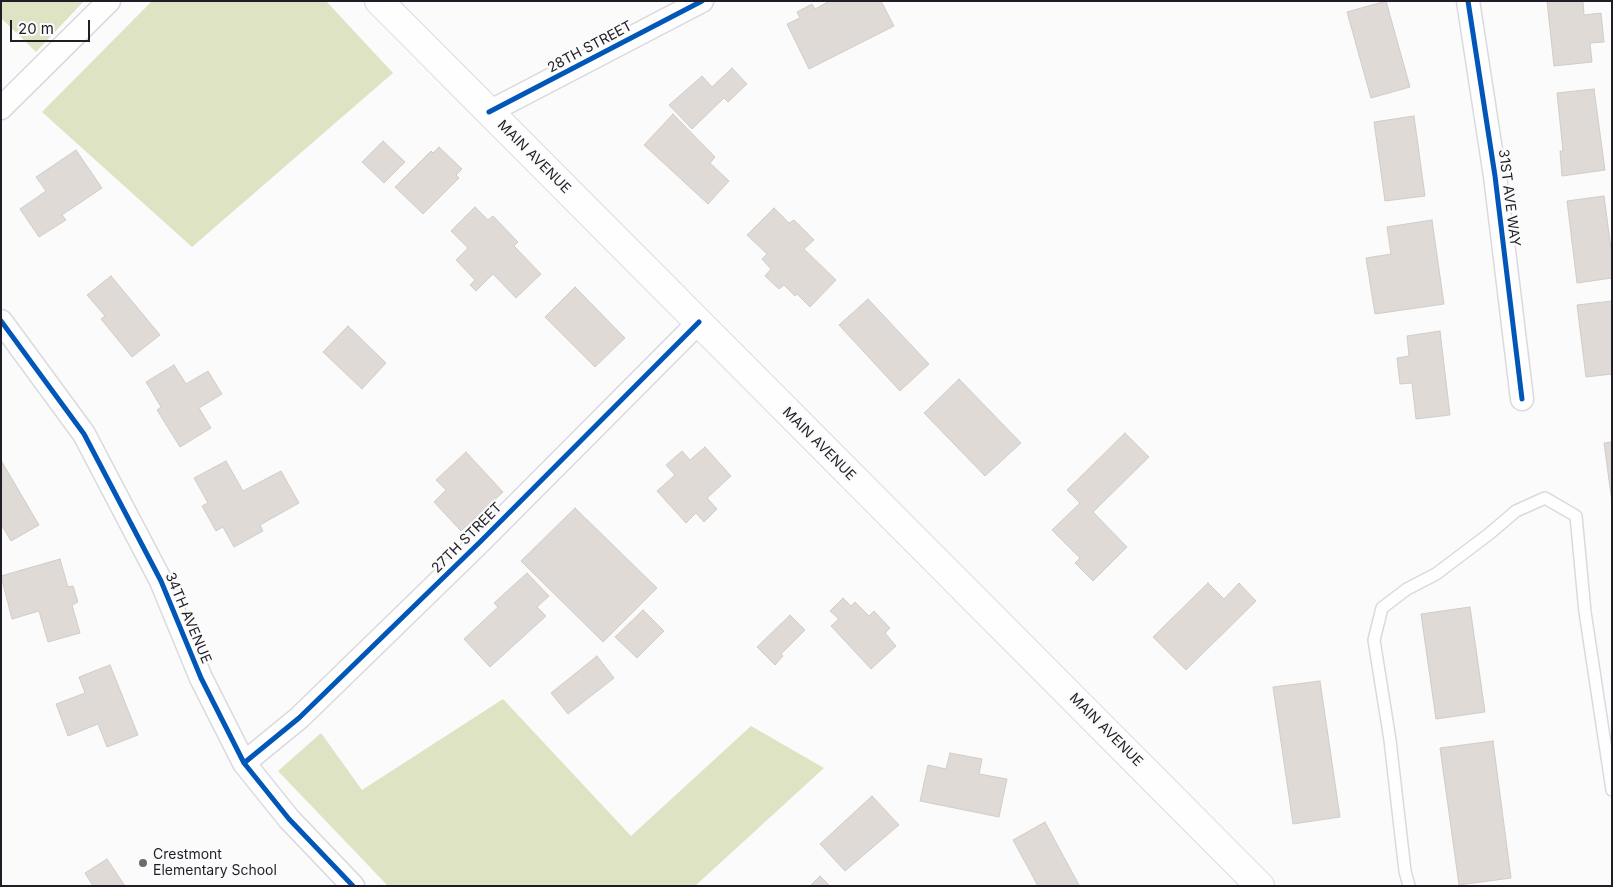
<!DOCTYPE html>
<html>
<head>
<meta charset="utf-8">
<style>
	body { margin:0 }
	#map { position:relative; width:1613px; height:887px; overflow:hidden; background:#fbfbfb; font-family:Inter,sans-serif }
	canvas { display:block }
	.frame { position:absolute; inset:0; border:2px solid #201d27; pointer-events:none }
	.scale { position:absolute; left:10px; top:20px; width:80px; height:22px; box-sizing:border-box; border:2px solid #201d27; border-top:0; padding-left:6px; font-size:15px; line-height:18px; white-space:nowrap; color:#201d27; -webkit-text-stroke:4px #fbfbfb; paint-order:stroke }
</style>
</head>
<body>
<div id="map">
<canvas width="1613" height="887"></canvas>
<div class="frame"></div>
<div class="scale">20 m</div>
</div>
<script>
const c = document.querySelector('canvas').getContext('2d');
c.lineJoin = 'round';
function fill(path, color) {
  c.fillStyle = color;
  c.fill(path, 'evenodd');
}
function shape(rows) {
  const path = new Path2D();
  for (const r of rows) {
    path.moveTo(r[0], r[1]);
    for (let i = 2; i < r.length; i += 2) path.lineTo(r[i], r[i + 1]);
  }
  return path;
}
function trace(path, color, width, dash) {
  c.strokeStyle = color;
  c.lineWidth = width;
  c.lineCap = dash ? 'butt' : 'round';
  c.setLineDash(dash || []);
  c.stroke(path);
}
function drawText(font, color, halo, rows, align = 'center') {
  c.font = font + ' Inter,sans-serif';
  c.lineWidth = 4.5;
  c.setLineDash([]);
  c.textBaseline = 'middle';
  c.strokeStyle = halo;
  c.fillStyle = color;
  for (const [text, x, y, turn = 0] of rows) {
    c.save();
    c.translate(x, y);
    c.rotate((+turn || 0) * Math.PI / 180);
    c.textAlign = isNaN(turn) ? turn : align;
    if (halo) c.strokeText(text, 0, 0);
    c.fillText(text, 0, 0);
    c.restore();
  }
}
const forest = shape([
	[1,1,84,1,36,52,1,18],
	[152,1,326,1,393,73,192,247,42,112],
	[503,699,631,836,751,726,824,768,695,886,388,886,278,771,321,733,362,790]
]);
const building = shape([
	[830,1,881,1,894,26,809,69,787,24,800,18,797,12,812,4,815,9,830,1],
	[1386,1,1410,87,1371,98,1347,12,1386,1],
	[1547,1,1583,1,1584,15,1601,13,1604,42,1590,43,1592,62,1554,66,1547,1],
	[732,68,747,84,728,102,724,98,692,129,669,105,702,76,712,87,732,68],
	[1594,89,1605,170,1562,176,1560,151,1563,151,1557,93,1594,89],
	[673,114,715,157,710,163,729,181,708,204,644,145,673,114],
	[1414,116,1425,196,1385,201,1374,122,1414,116],
	[383,141,405,162,384,183,362,162,383,141],
	[439,147,462,169,456,175,459,178,423,214,395,187,431,151,433,153,439,147],
	[76,150,102,188,62,215,66,220,39,237,20,209,46,191,36,177,76,150],
	[1604,196,1612,256,1612,278,1577,283,1567,201,1604,196],
	[475,207,488,220,493,216,518,242,514,246,541,274,516,298,493,274,476,291,470,285,475,280,456,260,468,248,451,231,475,207],
	[774,208,789,223,794,220,814,240,804,249,836,280,810,307,797,294,795,296,784,285,779,289,765,276,771,269,762,259,767,254,747,235,774,208],
	[1432,220,1444,304,1375,314,1366,258,1391,254,1387,227,1432,220],
	[111,276,160,335,132,357,101,319,105,316,87,295,111,276],
	[575,287,625,338,595,367,545,317,575,287],
	[868,299,929,364,900,391,839,325,868,299],
	[1612,301,1612,374,1586,377,1577,305,1612,301],
	[348,326,386,363,362,389,323,352,348,326],
	[1440,331,1450,415,1416,419,1412,383,1400,384,1397,358,1409,356,1407,336,1440,331],
	[174,365,186,384,208,371,222,394,199,408,211,428,180,447,157,410,161,407,146,382,174,365],
	[959,379,1021,443,985,476,924,413,959,379],
	[1125,433,1149,457,1093,512,1127,547,1093,581,1075,563,1080,558,1052,530,1080,503,1067,490,1125,433],
	[1612,442,1612,502,1604,443,1612,442],
	[705,447,731,476,707,498,717,509,704,522,696,513,686,523,657,491,675,475,666,465,682,451,690,460,705,447],
	[466,452,503,492,461,531,434,502,446,490,436,480,466,452],
	[226,461,243,491,281,471,299,503,260,525,263,531,234,547,223,527,216,531,202,506,208,503,194,478,226,461],
	[2,462,39,525,11,541,1,524,2,462],
	[575,508,657,588,603,642,521,561,575,508],
	[60,559,68,587,73,586,78,602,72,605,80,633,48,642,39,611,12,619,1,576,60,559],
	[527,573,549,596,537,607,546,616,490,667,464,639,498,607,494,603,527,573],
	[1208,583,1224,599,1239,583,1256,601,1186,670,1153,637,1208,583],
	[843,598,851,606,855,602,869,616,874,611,890,628,885,633,896,646,871,669,831,626,839,619,830,611,843,598],
	[1470,607,1485,712,1436,719,1421,614,1470,607],
	[643,610,664,631,637,658,615,637,643,610],
	[790,615,805,630,781,654,783,656,775,665,757,647,790,615],
	[597,656,614,678,568,714,551,693,597,656],
	[110,665,138,735,107,747,98,724,68,736,56,704,85,693,79,677,110,665],
	[1320,681,1340,817,1293,824,1273,687,1320,681],
	[1493,741,1511,878,1459,885,1440,748,1493,741],
	[950,753,982,759,979,774,1007,779,999,817,920,801,928,765,946,769,950,753],
	[872,796,899,825,845,871,820,844,872,796],
	[1045,822,1079,885,1077,886,1038,886,1013,840,1045,822],
	[107,859,125,886,93,886,85,873,107,859],
	[820,876,830,886,810,886,820,876]
]);
const lane = shape([
	[1409,886,1405,871,1390,740,1374,640,1382,608,1407,589,1436,574,1489,534,1516,511,1545,498,1576,516,1585,612,1612,790]
]);
const street = shape([
	[1468,1,1495,176,1522,399],
	[1,108,109,1],
	[489,112,702,1],
	[1,321,84,434,161,581,201,678,244,763,289,819,353,886],
	[244,763,299,718,480,542,699,322]
]);
const secondary = shape([
	[379,1,1260,886]
]);
const cycleway = shape([
	[1468,1,1495,176,1522,399],
	[489,112,702,1],
	[1,321,84,434,161,581,201,678,244,763,289,819,353,886],
	[244,763,299,718,480,542,699,322]
]);
const markers = [
	[143,863,5,"#6d6b71"]
];
const streetNames = [
	["28TH STREET",590,47,-28],
	["MAIN AVENUE",534,157,45],
	["31ST AVE WAY",1509,198,83],
	["MAIN AVENUE",819,444,45],
	["27TH STREET",467,538,-45],
	["34TH AVENUE",188,618,67],
	["MAIN AVENUE",1106,730,45]
];
const poiNames = [
	["Crestmont",153,855],
	["Elementary School",153,871]
];
fill(forest, '#dee3c4');
fill(building, '#dfdad6');
trace(building, '#d1ccc8', 1);
trace(lane, '#dad9df', 14);
trace(street, '#dad9df', 25);
trace(secondary, '#dad9df', 30);
trace(lane, '#fefefe', 11);
trace(street, '#fefefe', 22);
trace(secondary, '#fefefe', 28);
trace(cycleway, '#0057b8', 5);
for (const [x, y, r, color] of markers) {
  const dot = new Path2D();
  dot.arc(x, y, r, 0, 2 * Math.PI);
  c.fillStyle = color;
  c.fill(dot);
  trace(dot, '#fbfbfb', 2);
}
drawText('14px', '#201d27', '#fbfbfb', streetNames);
drawText('14px', '#201d27', '#fbfbfb', poiNames, 'left');
</script>
</body>
</html>
